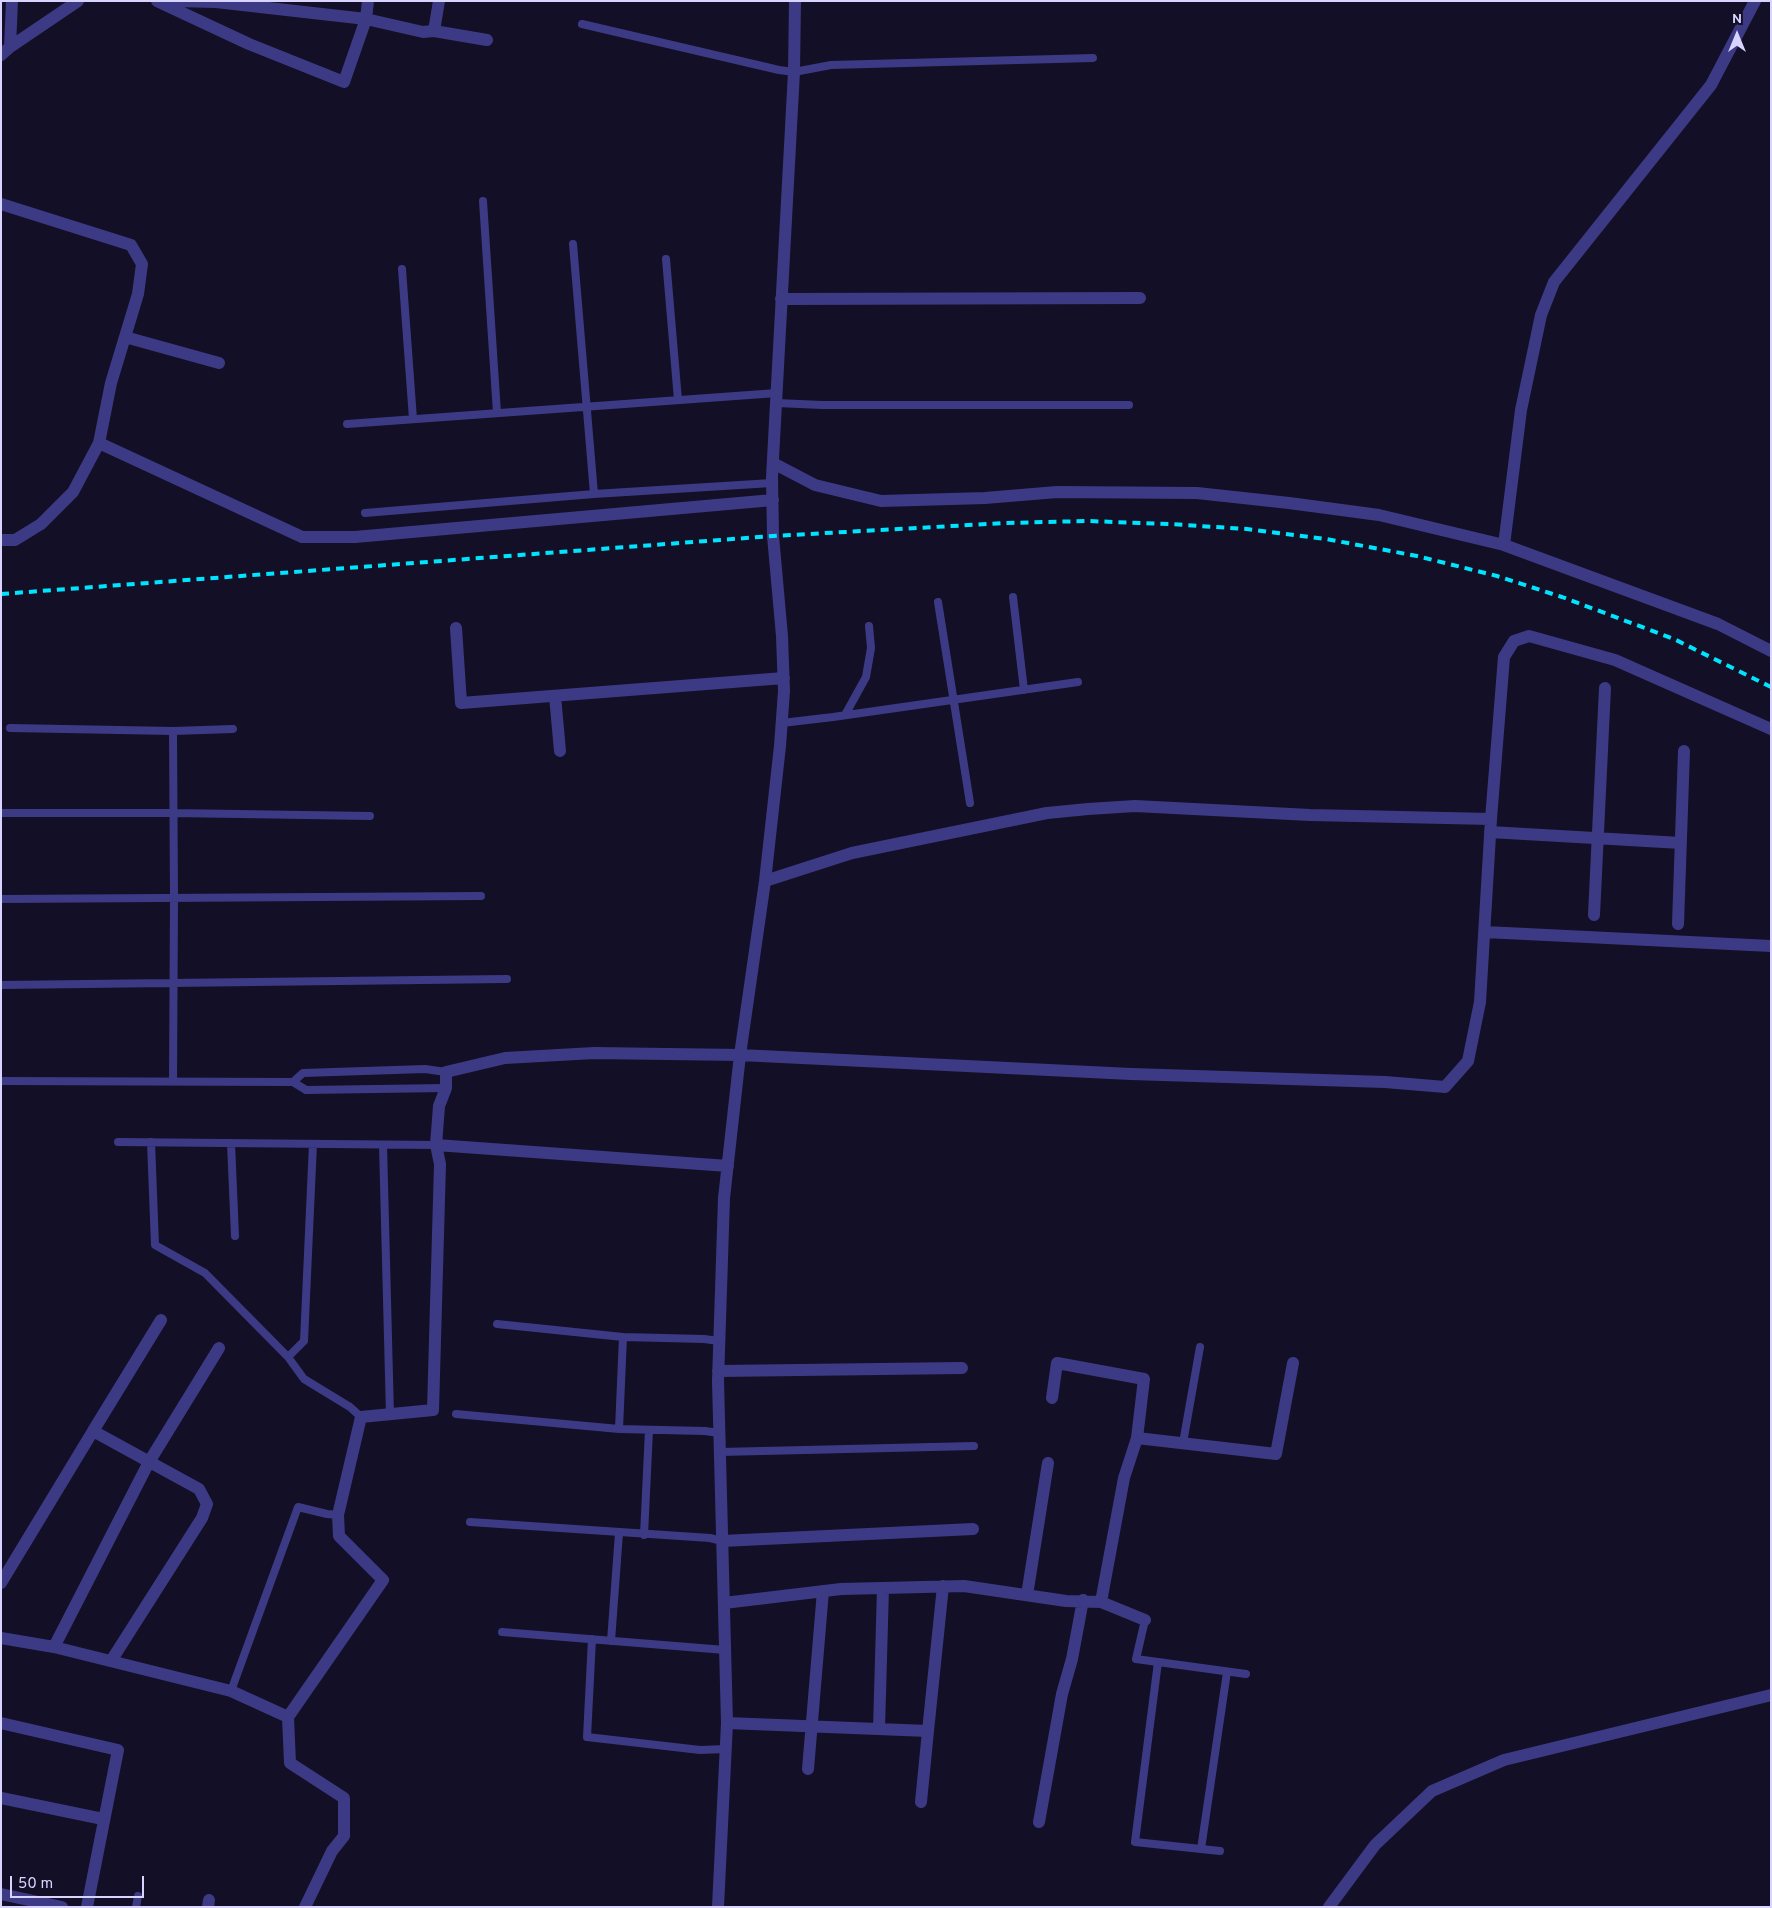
<!DOCTYPE html>
<html>
<head>
<meta charset="utf-8">
<style>
	body { margin:0 }
	#map { position:relative; width:1772px; height:1908px; overflow:hidden; background:#130f26; font-family:Overpass,sans-serif }
	canvas { display:block }
	.frame { position:absolute; inset:0; border:2px solid #d9d4ff; pointer-events:none }
	.north { position:absolute; left:1712px; top:10px; width:50px; height:50px; -webkit-text-stroke:4px #130f26; paint-order:stroke; rotate:0deg; font-size:14px; font-weight:700; line-height:20px; text-align:center; color:#d9d4ff }
	.north::after { content:''; display:block; margin:auto; width:18px; height:22px; background:#d9d4ff; clip-path:polygon(50% 0,100% 100%,50% 72%,0 100%) }
	.scale { position:absolute; left:10px; top:1876px; width:134px; height:22px; box-sizing:border-box; border:2px solid #d9d4ff; border-top:0; padding-left:6px; font-size:15px; line-height:18px; white-space:nowrap; color:#d9d4ff; -webkit-text-stroke:4px #130f26; paint-order:stroke }
</style>
</head>
<body>
<div id="map">
<canvas width="1772" height="1908"></canvas>
<div class="frame"></div>
<div class="north">N</div>
<div class="scale">50 m</div>
</div>
<script>
const c = document.querySelector('canvas').getContext('2d');
c.lineJoin = 'round';
function shape(rows) {
  const path = new Path2D();
  for (const r of rows) {
    path.moveTo(r[0], r[1]);
    for (let i = 2; i < r.length; i += 2) path.lineTo(r[i], r[i + 1]);
  }
  return path;
}
function trace(path, color, width, dash) {
  c.strokeStyle = color;
  c.lineWidth = width;
  c.lineCap = dash ? 'butt' : 'round';
  c.setLineDash(dash || []);
  c.stroke(path);
}
const lane = shape([
	[582,24,779,70,794,72,831,65,1093,58],
	[483,201,497,413],
	[666,259,678,400],
	[402,269,413,419],
	[777,403,822,405,1129,405],
	[347,424,777,393],
	[594,494,772,483],
	[365,513,594,494,573,244],
	[1013,597,1024,690],
	[938,602,970,803],
	[845,715,866,677,871,648,869,626],
	[782,723,833,717,1078,682],
	[10,728,173,731,174,899,173,1081],
	[173,731,233,729],
	[1,813,173,813,370,816],
	[1,899,481,896],
	[1,985,507,979],
	[1,1081,293,1082,306,1090,446,1088],
	[293,1082,303,1073,425,1069,446,1072],
	[118,1142,436,1145],
	[151,1142,155,1245,205,1273,288,1357],
	[231,1143,235,1236],
	[313,1144,304,1341,288,1357,304,1379,350,1407,361,1417],
	[383,1145,390,1415],
	[497,1324,623,1337,619,1429],
	[623,1337,704,1339,719,1341],
	[456,1414,619,1429,705,1431,719,1433],
	[1183,1443,1200,1347],
	[720,1452,974,1446],
	[470,1522,710,1538,722,1541],
	[644,1535,649,1430],
	[1145,1620,1136,1659,1246,1674],
	[502,1632,725,1650],
	[592,1639,587,1737,700,1750,726,1749],
	[611,1641,619,1533],
	[1158,1662,1135,1842,1201,1849,1227,1672],
	[231,1691,298,1507,327,1514,338,1515],
	[1201,1849,1220,1851],
	[136,1907,138,1896]
]);
const street = shape([
	[157,1,249,44,344,82,366,19,368,1],
	[176,1,216,2,366,19,423,32,434,31,439,1],
	[434,31,487,40],
	[10,47,12,1],
	[1,55,10,47,78,1],
	[1,204,131,245,142,264,138,294,111,383,99,443,73,492,41,524,15,540,1,540],
	[781,299,1140,298],
	[125,337,219,363],
	[99,443,302,537,355,537,773,500],
	[773,463,815,485,881,501,985,498,1057,492,1197,493,1289,503,1379,515,1504,545,1718,624,1771,651],
	[1504,545,1521,410,1541,315,1554,282,1711,85,1755,1],
	[456,628,461,703,784,678],
	[555,696,560,751],
	[1490,832,1681,843],
	[765,881,852,853,1047,813,1088,809,1135,806,1310,815,1491,819],
	[1594,915,1605,688],
	[1678,924,1684,751],
	[1485,932,1771,946],
	[436,1145,728,1166],
	[718,1371,962,1368],
	[1052,1398,1057,1363,1144,1379,1137,1438],
	[93,1431,161,1320],
	[722,1541,973,1529],
	[1,1583,93,1431,199,1489,207,1504,202,1518,111,1661],
	[1027,1595,1048,1463],
	[1101,1602,1145,1620],
	[724,1603,841,1589,964,1586,1066,1601,1101,1602,1124,1478,1137,1438,1276,1454,1293,1363],
	[1,1638,54,1647,231,1691,288,1717],
	[54,1647,149,1462,219,1348],
	[1,1723,118,1750,87,1907],
	[727,1723,928,1731,943,1586],
	[879,1729,883,1588],
	[808,1769,823,1591],
	[1,1798,103,1819],
	[921,1802,928,1731],
	[1039,1822,1062,1694,1072,1659,1083,1600],
	[1,1894,62,1907],
	[208,1907,209,1900],
	[305,1907,332,1851,344,1836,344,1798,290,1763,288,1717,383,1580,339,1536,338,1515,361,1417,433,1410,440,1164,436,1145,439,1106,446,1088,446,1072,505,1058,594,1053,740,1055,1131,1074,1385,1082,1445,1087,1468,1061,1480,1002,1491,819,1504,657,1514,641,1529,636,1615,660,1771,729],
	[718,1907,727,1723,718,1381,724,1198,740,1055,765,881,780,746,784,691,782,636,773,536,772,477,794,72,795,1],
	[1329,1907,1375,1845,1432,1791,1504,1760,1771,1695]
]);
const rail = shape([
	[1,594,773,536,1006,523,1088,521,1169,524,1247,529,1326,539,1417,556,1497,576,1562,597,1674,639,1771,687]
]);
trace(lane, '#3d3a85', 8);
trace(street, '#3d3a85', 12);
trace(rail, '#00e5ff', 4, [8, 6]);
</script>
</body>
</html>
